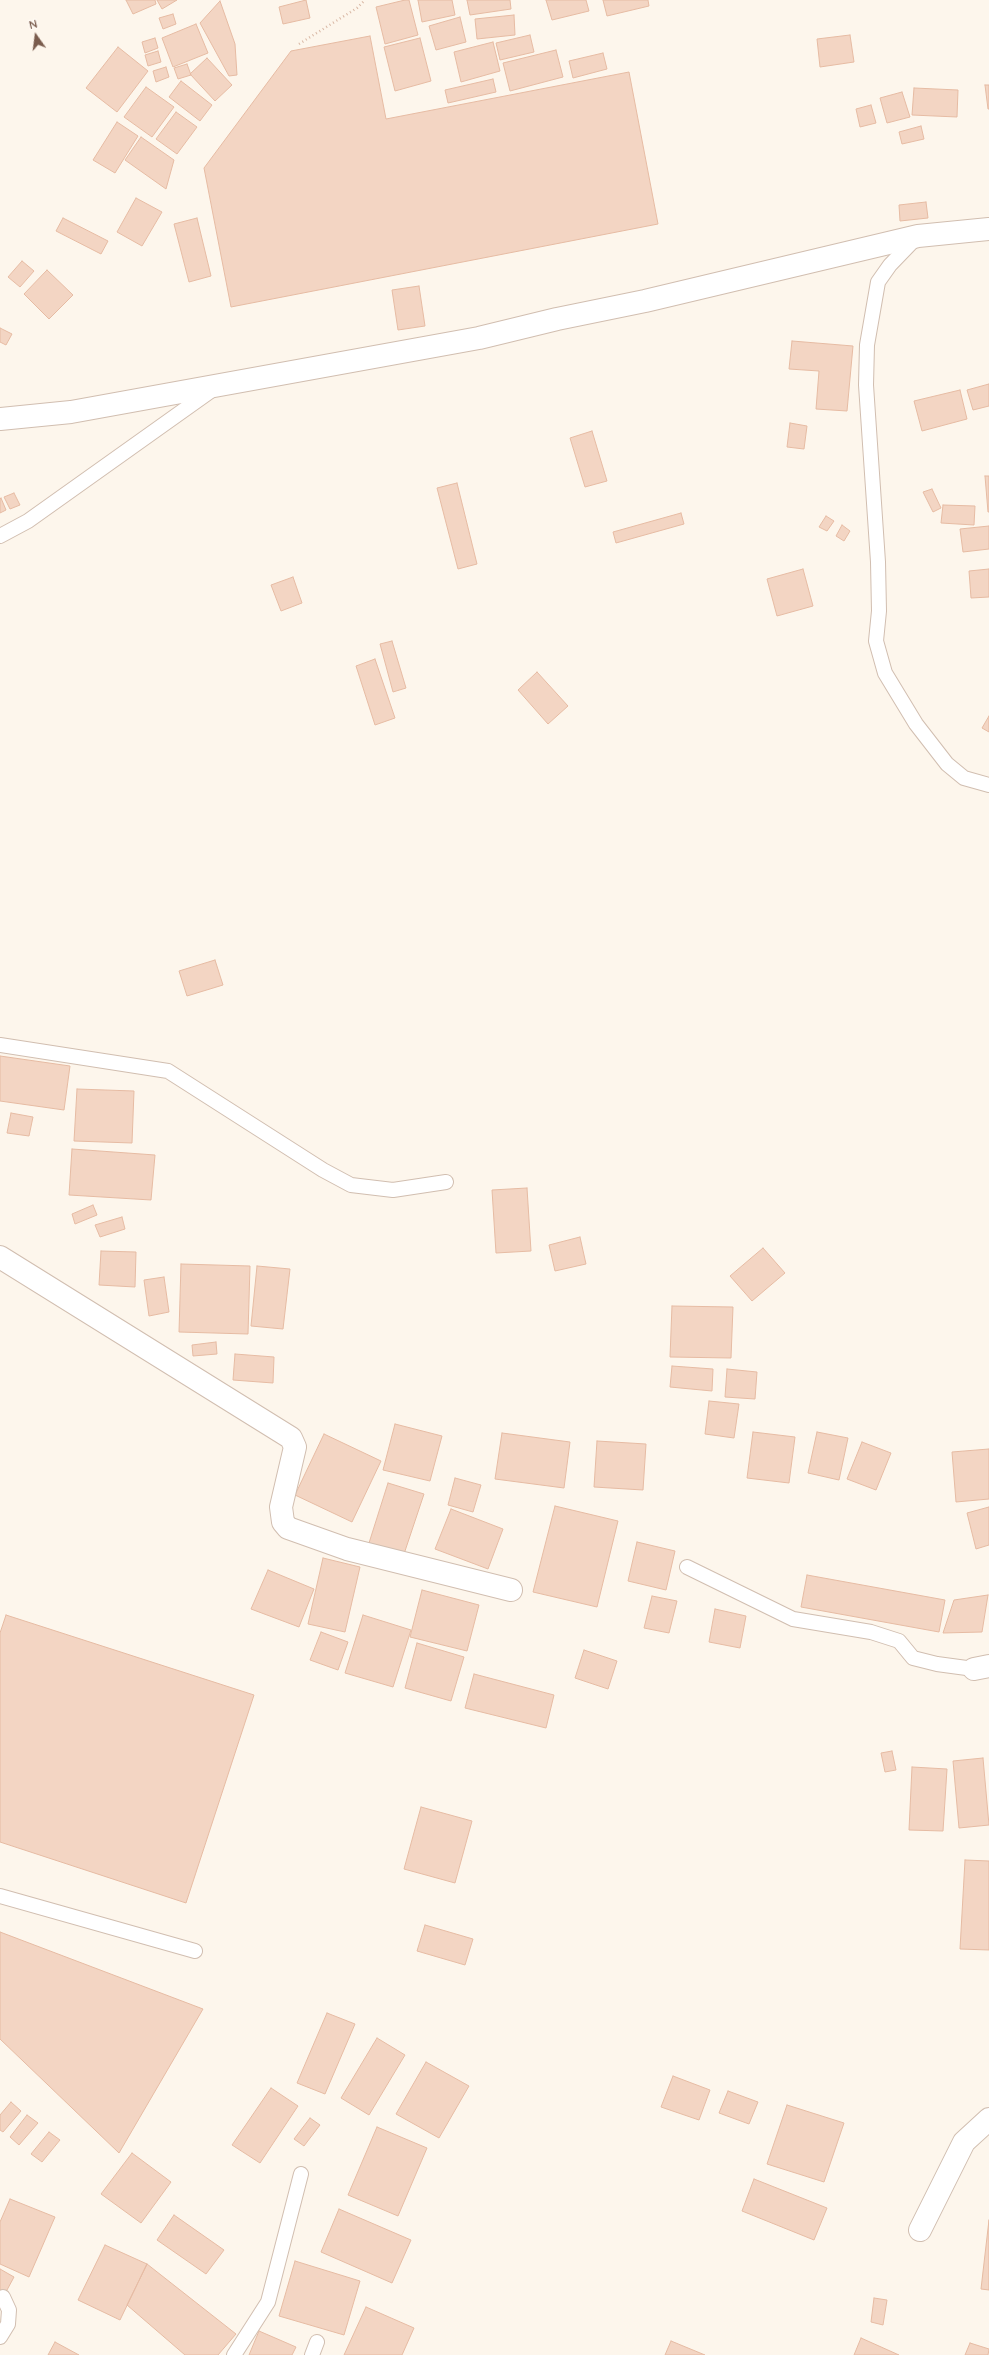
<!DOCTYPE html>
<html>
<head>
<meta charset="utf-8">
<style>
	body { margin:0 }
	#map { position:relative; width:989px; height:2355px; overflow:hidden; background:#fdf6ec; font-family:Quicksand,sans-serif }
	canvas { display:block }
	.north { position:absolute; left:16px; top:16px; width:40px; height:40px; -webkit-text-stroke:3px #fffaf3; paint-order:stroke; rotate:346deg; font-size:11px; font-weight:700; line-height:16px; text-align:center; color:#7a5c4d }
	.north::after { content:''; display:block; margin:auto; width:14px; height:18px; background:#7a5c4d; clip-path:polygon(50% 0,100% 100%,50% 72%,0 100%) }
</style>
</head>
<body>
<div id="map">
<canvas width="989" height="2355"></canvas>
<div class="north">N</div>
</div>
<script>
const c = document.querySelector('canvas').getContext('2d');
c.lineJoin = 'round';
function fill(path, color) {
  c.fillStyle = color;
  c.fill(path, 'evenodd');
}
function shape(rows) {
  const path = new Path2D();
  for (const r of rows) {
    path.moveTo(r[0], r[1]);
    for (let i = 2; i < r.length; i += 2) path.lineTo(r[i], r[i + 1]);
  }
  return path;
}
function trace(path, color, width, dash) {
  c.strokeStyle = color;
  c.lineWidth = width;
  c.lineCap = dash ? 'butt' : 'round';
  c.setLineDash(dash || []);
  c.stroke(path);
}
const building = shape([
	[126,0,155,0,156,4,133,14,126,0],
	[157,0,177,0,162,9,157,0],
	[306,0,310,18,283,24,279,7,306,0],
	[405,0,409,0,418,35,385,44,376,7,405,0],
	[418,0,452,0,455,15,422,22,418,0],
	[467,0,510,0,511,9,470,15,467,0],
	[546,0,586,0,589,11,552,20,546,0],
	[603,0,648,0,649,6,607,16,603,0],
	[220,1,235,44,237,75,229,76,200,23,220,1],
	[173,14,176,24,163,29,159,18,173,14],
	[514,15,515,35,477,39,475,19,514,15],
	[460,17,466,42,436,50,429,26,460,17],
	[196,24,208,53,173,67,162,38,196,24],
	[530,35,534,52,500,60,496,43,530,35],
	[850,35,854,62,820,67,817,39,850,35],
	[370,36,386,119,629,72,658,224,231,307,204,168,291,51,370,36],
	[155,38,158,48,145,53,142,42,155,38],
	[420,38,431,81,395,91,384,47,420,38],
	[493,42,500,71,461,82,454,52,493,42],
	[118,47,148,71,117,112,86,88,118,47],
	[556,50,563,77,510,91,503,63,556,50],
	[158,51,161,62,148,66,145,55,158,51],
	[603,53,607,69,573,78,569,61,603,53],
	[207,58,232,85,215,101,190,74,207,58],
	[187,64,191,75,178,79,174,68,187,64],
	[166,67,169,77,156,82,153,71,166,67],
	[493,79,496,92,448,103,445,90,493,79],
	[181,81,212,105,200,121,169,97,181,81],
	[985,85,989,85,989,109,988,109,985,85],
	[146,87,174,107,152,137,124,117,146,87],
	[914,88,958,90,957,117,912,115,914,88],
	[902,92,910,117,887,123,880,98,902,92],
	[871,105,876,123,860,127,856,109,871,105],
	[176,112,197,127,177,154,156,139,176,112],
	[117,122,138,136,115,173,93,160,117,122],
	[921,126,924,139,902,144,899,132,921,126],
	[141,137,174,160,166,189,125,160,141,137],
	[136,198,162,212,142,246,117,232,136,198],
	[926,202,928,218,900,221,899,205,926,202],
	[63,218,108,241,101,254,56,231,63,218],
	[197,218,211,276,189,282,174,224,197,218],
	[22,261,34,271,20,287,8,277,22,261],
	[47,270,73,295,49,319,24,294,47,270],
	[419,286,425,326,398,330,392,290,419,286],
	[0,328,12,334,6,345,0,342,0,328],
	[792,341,853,346,847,411,816,409,819,371,789,369,792,341],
	[989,384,989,406,973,410,967,390,989,384],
	[960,390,967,419,922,431,914,401,960,390],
	[790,423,807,426,804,449,787,447,790,423],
	[592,431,607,481,585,487,570,438,592,431],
	[985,476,989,476,989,512,988,512,985,476],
	[457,483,477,564,458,569,437,488,457,483],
	[932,489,941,508,933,512,923,492,932,489],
	[14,493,20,505,10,509,4,497,14,493],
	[1,498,6,510,0,513,0,499,1,498],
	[943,505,975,506,974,525,941,523,943,505],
	[681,513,684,524,616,543,613,532,681,513],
	[826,516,834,521,827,531,819,527,826,516],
	[842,525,850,531,844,541,836,536,842,525],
	[989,526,989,549,963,552,960,529,989,526],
	[803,569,813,606,777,616,767,579,803,569],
	[989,569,989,597,971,598,969,571,989,569],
	[293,577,302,603,281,611,271,585,293,577],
	[392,641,406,688,393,692,380,644,392,641],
	[375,659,395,718,375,725,356,666,375,659],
	[537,672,568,706,548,724,518,690,537,672],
	[989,716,989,732,982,728,989,716],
	[215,960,223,985,187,996,179,971,215,960],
	[0,1056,70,1066,64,1110,0,1101,0,1056],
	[77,1089,134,1091,132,1143,74,1141,77,1089],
	[11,1113,33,1117,29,1136,7,1133,11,1113],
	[72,1149,155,1155,151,1200,69,1195,72,1149],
	[527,1188,531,1251,496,1253,492,1190,527,1188],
	[93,1205,97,1215,75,1224,72,1214,93,1205],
	[122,1217,125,1229,100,1237,95,1225,122,1217],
	[580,1237,586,1264,555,1271,549,1245,580,1237],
	[763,1248,785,1273,752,1301,730,1276,763,1248],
	[101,1251,136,1252,135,1287,99,1285,101,1251],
	[181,1264,250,1266,248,1334,179,1332,181,1264],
	[257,1266,290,1269,283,1329,251,1326,257,1266],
	[164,1277,169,1312,149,1316,144,1280,164,1277],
	[672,1306,733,1307,731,1358,670,1357,672,1306],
	[216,1342,217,1354,193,1356,192,1345,216,1342],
	[235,1354,274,1357,273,1383,233,1380,235,1354],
	[672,1366,713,1369,712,1391,670,1387,672,1366],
	[727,1369,757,1372,755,1399,725,1397,727,1369],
	[709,1401,739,1404,734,1438,705,1434,709,1401],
	[395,1424,442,1436,430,1481,383,1470,395,1424],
	[753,1432,795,1437,789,1483,747,1478,753,1432],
	[817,1432,848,1438,839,1480,808,1473,817,1432],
	[502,1433,570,1442,564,1488,495,1479,502,1433],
	[324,1434,381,1461,352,1522,295,1495,324,1434],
	[597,1441,646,1444,643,1490,594,1487,597,1441],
	[862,1442,891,1453,876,1490,847,1479,862,1442],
	[989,1449,989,1499,956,1502,952,1452,989,1449],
	[455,1478,481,1485,473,1512,448,1505,455,1478],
	[388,1483,424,1494,404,1554,369,1543,388,1483],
	[555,1506,618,1521,597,1607,533,1592,555,1506],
	[989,1507,989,1545,976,1549,967,1513,989,1507],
	[451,1509,503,1529,488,1569,435,1549,451,1509],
	[637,1542,675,1551,666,1590,628,1581,637,1542],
	[323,1558,360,1567,345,1632,308,1624,323,1558],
	[268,1570,314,1589,299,1627,251,1609,268,1570],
	[807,1575,945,1600,939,1632,801,1607,807,1575],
	[422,1590,479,1605,467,1651,410,1637,422,1590],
	[988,1595,982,1632,943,1633,954,1600,988,1595],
	[652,1596,677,1601,669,1633,644,1628,652,1596],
	[715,1609,746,1616,740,1648,709,1642,715,1609],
	[6,1615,254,1695,186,1903,0,1842,0,1633,6,1615],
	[363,1615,411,1630,393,1687,345,1673,363,1615],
	[321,1632,348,1642,338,1670,310,1660,321,1632],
	[417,1643,464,1657,451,1701,405,1688,417,1643],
	[584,1650,617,1661,608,1689,575,1678,584,1650],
	[474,1674,554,1695,546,1728,465,1708,474,1674],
	[892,1751,896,1770,885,1772,881,1753,892,1751],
	[983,1758,989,1825,959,1828,953,1761,983,1758],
	[912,1767,947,1769,943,1831,909,1830,912,1767],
	[421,1807,472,1821,455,1883,404,1869,421,1807],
	[965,1860,989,1861,989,1950,960,1949,965,1860],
	[425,1925,473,1939,465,1965,417,1951,425,1925],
	[0,1932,203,2009,119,2153,0,2039,0,1932],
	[327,2013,355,2024,325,2094,297,2083,327,2013],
	[377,2038,405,2055,369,2115,341,2098,377,2038],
	[426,2062,469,2086,439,2138,396,2114,426,2062],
	[673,2076,710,2090,699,2120,661,2107,673,2076],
	[271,2088,298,2106,260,2163,232,2145,271,2088],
	[728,2091,758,2102,749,2124,719,2113,728,2091],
	[11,2102,21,2111,3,2132,0,2130,0,2115,11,2102],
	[787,2105,844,2123,824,2182,767,2164,787,2105],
	[27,2115,38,2123,19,2145,10,2137,27,2115],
	[310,2118,320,2125,304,2146,294,2139,310,2118],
	[377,2127,427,2148,398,2216,348,2195,377,2127],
	[49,2132,60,2140,42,2162,31,2154,49,2132],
	[132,2153,171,2182,141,2223,101,2194,132,2153],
	[754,2179,827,2208,814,2240,742,2211,754,2179],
	[10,2199,55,2217,29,2277,0,2264,0,2222,10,2199],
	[339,2209,411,2240,392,2283,321,2252,339,2209],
	[174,2215,224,2250,206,2274,157,2240,174,2215],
	[989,2220,989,2290,981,2289,989,2220],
	[105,2245,147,2264,120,2320,78,2300,105,2245],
	[295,2261,360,2281,344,2335,279,2316,295,2261],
	[147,2264,236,2334,218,2355,185,2355,127,2305,147,2264],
	[0,2269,14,2277,0,2303,0,2269],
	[874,2298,887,2300,883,2325,871,2322,874,2298],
	[366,2307,414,2328,402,2355,344,2355,366,2307],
	[259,2331,296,2347,292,2355,249,2355,259,2331],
	[861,2338,899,2355,854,2355,861,2338],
	[671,2341,705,2355,665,2355,671,2341],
	[55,2342,79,2355,48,2355,55,2342],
	[970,2343,989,2349,988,2355,965,2355,970,2343]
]);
const path = shape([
	[299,44,357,8,365,0]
]);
const lane = shape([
	[917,237,890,265,878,282,867,345,866,385,878,562,879,611,876,641,885,673,916,724,947,764,964,778,989,785],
	[0,536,28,521,212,390],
	[0,1045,168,1071,323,1170,351,1185,393,1190,446,1182],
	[687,1567,793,1619,871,1632,899,1641,913,1658,937,1664,974,1669],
	[0,1896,195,1951],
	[0,2337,8,2324,9,2310,3,2297],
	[234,2355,268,2302,301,2174],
	[312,2355,317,2342]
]);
const street = shape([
	[0,419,71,412,479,338,557,319,645,301,918,236,989,229],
	[0,1257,291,1438,295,1447,281,1507,283,1522,288,1528,347,1549,511,1590],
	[974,1669,989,1666],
	[920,2230,964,2142,989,2119]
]);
fill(building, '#f3d5c3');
trace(building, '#e6bba3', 1);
trace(lane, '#d1beb0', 16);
trace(street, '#d1beb0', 24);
trace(path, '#d9b8a5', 2.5, [1, 3]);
trace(lane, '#fff', 14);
trace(street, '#fff', 22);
</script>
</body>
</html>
